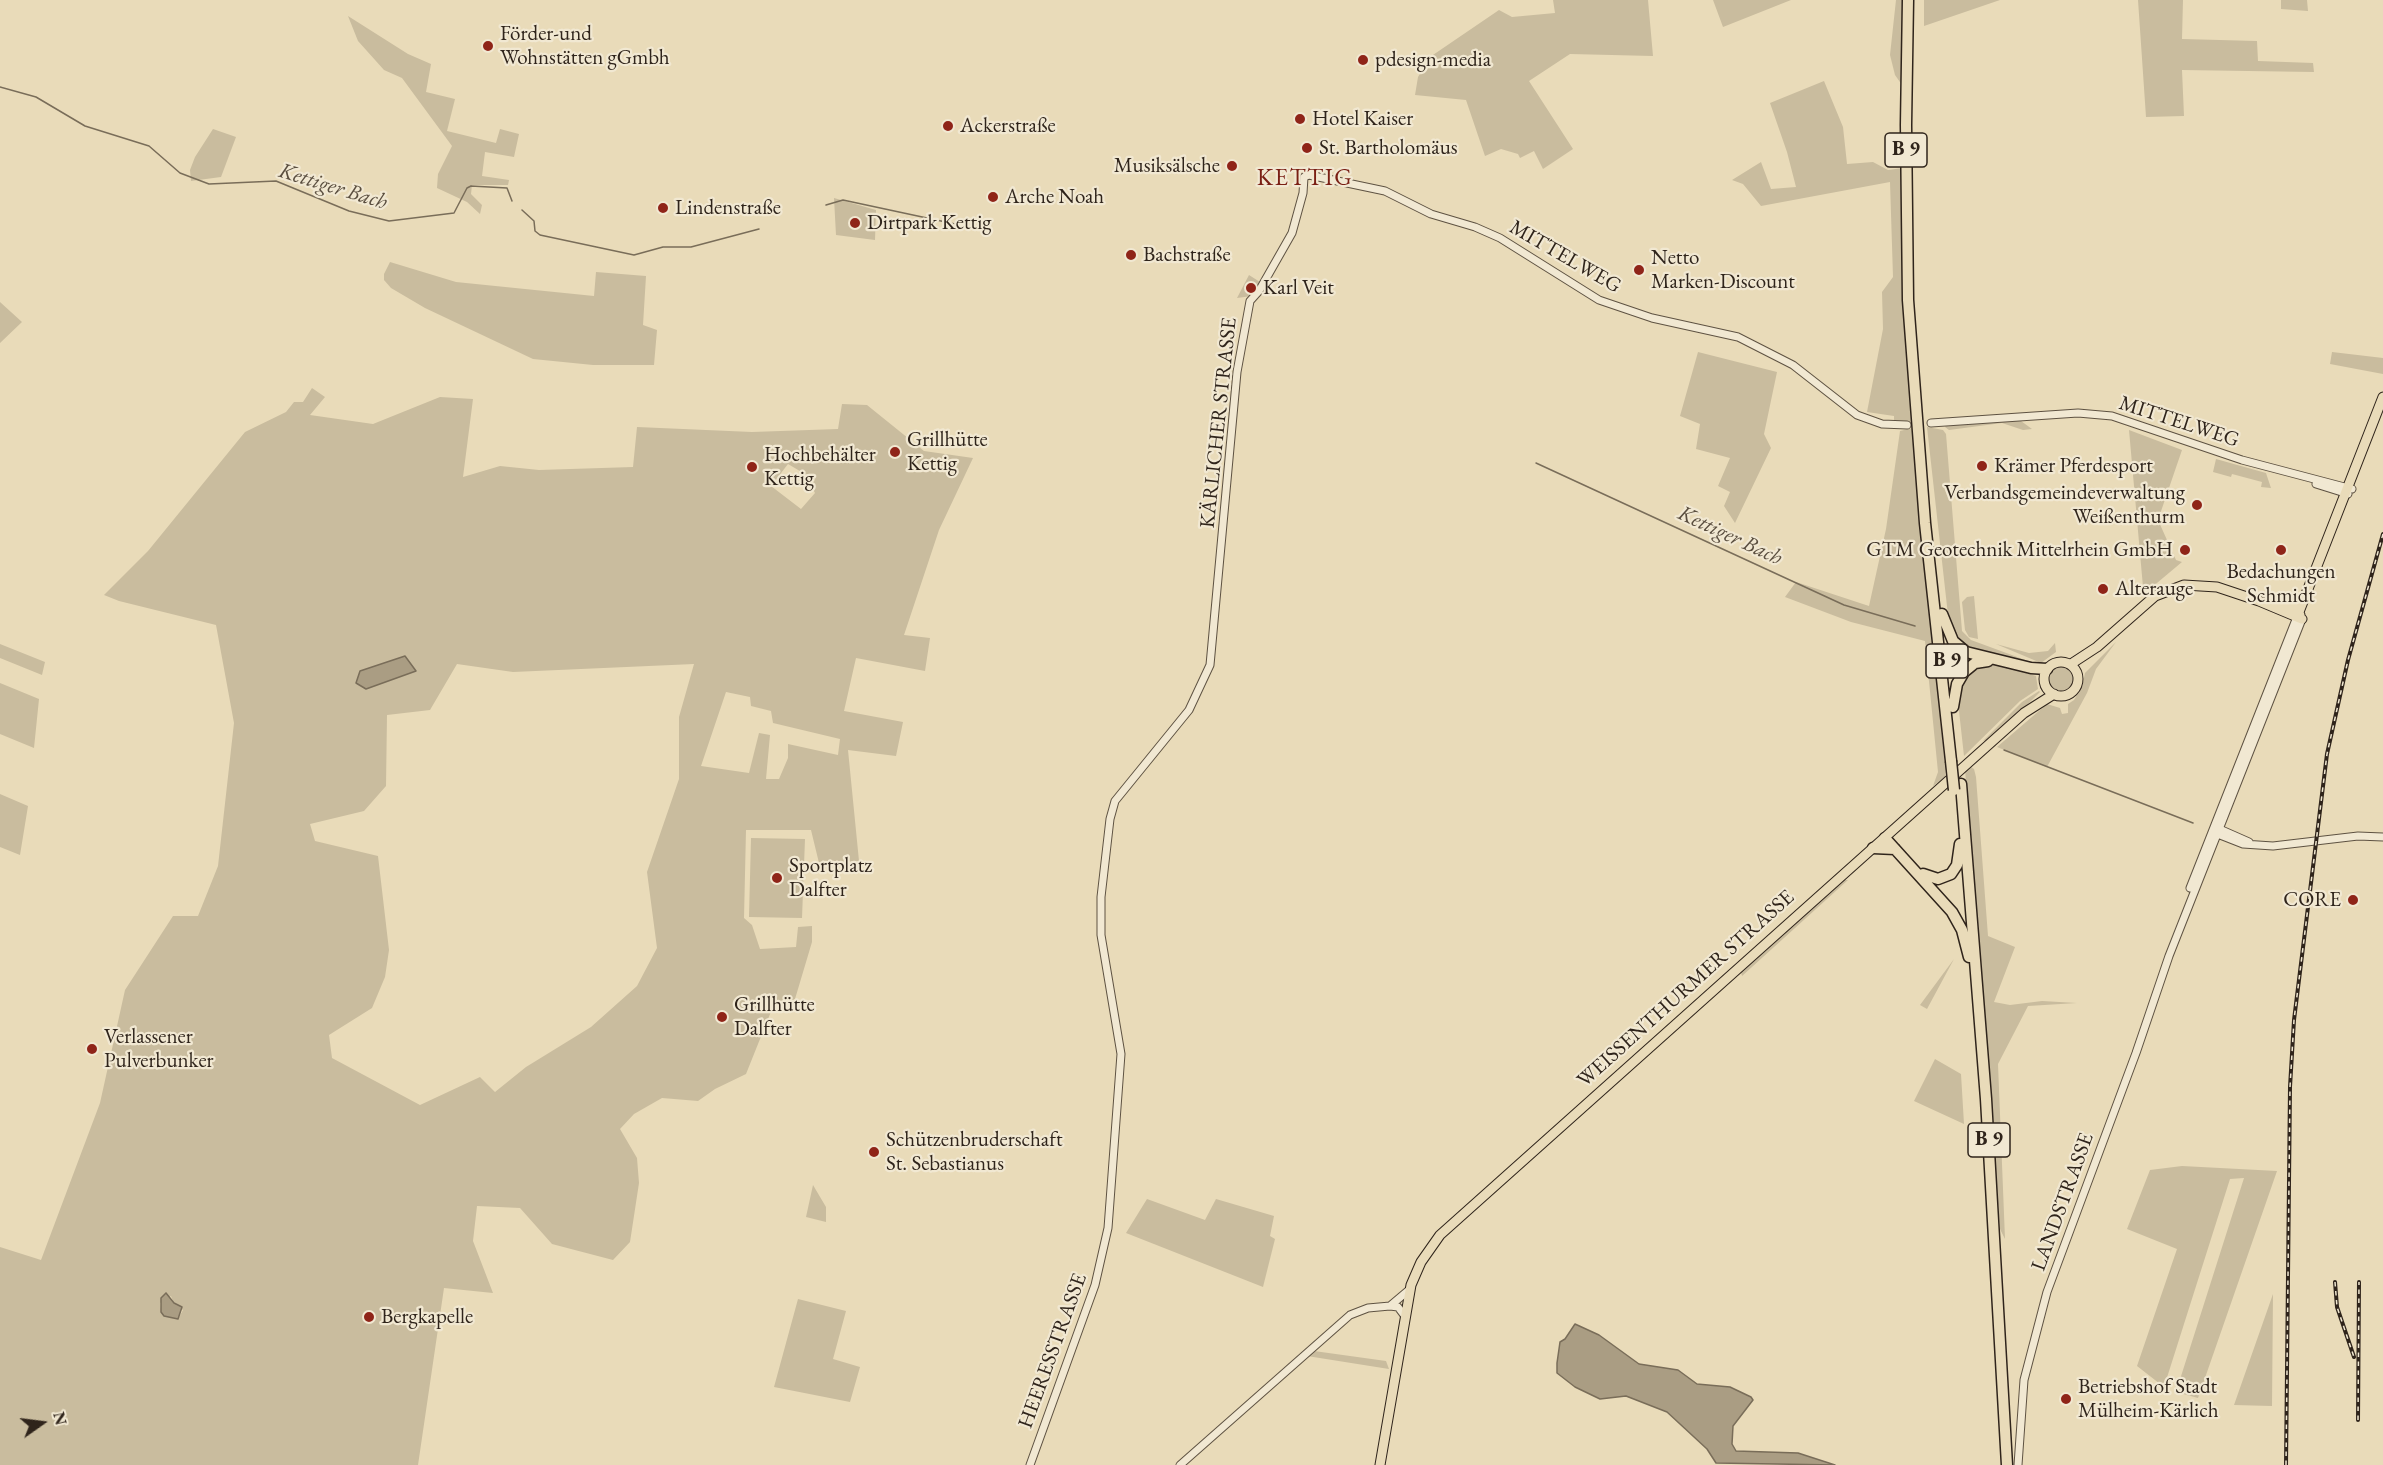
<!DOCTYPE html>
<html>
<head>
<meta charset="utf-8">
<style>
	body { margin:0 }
	#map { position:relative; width:2383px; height:1465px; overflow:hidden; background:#e9dbb9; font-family:"EB Garamond",serif }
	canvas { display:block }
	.north { position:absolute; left:12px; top:1393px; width:60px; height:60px; -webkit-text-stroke:4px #f1e8d2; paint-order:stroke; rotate:76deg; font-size:16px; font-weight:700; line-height:24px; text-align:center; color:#2f241b }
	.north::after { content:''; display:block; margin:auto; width:21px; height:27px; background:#2f241b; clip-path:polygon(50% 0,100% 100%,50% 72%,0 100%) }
</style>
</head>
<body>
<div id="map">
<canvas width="2383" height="1465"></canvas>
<div class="north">N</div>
</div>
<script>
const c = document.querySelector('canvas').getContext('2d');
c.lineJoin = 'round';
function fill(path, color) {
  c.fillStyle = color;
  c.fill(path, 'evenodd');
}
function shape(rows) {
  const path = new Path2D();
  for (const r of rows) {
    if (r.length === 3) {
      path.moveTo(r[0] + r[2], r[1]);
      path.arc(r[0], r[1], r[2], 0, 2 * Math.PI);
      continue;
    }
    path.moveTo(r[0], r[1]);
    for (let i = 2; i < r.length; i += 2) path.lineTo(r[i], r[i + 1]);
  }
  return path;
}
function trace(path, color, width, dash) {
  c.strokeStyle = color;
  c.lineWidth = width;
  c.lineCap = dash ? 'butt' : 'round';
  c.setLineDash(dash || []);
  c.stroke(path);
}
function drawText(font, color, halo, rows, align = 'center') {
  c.font = font + ' "EB Garamond",serif';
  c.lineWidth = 4.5;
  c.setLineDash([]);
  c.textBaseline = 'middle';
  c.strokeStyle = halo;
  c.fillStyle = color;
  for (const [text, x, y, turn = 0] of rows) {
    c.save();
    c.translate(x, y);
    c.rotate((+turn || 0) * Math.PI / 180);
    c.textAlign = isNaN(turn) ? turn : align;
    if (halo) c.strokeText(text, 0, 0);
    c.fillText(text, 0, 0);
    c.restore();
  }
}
const green = shape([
	[1553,0,1648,0,1653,56,1570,54,1529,81,1573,149,1543,169,1534,151,1520,158,1518,154,1501,149,1485,156,1466,100,1415,95,1418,77,1430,57,1499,10,1512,17,1555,13],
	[1713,0,1791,0,1723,27],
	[1896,0,1904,0,1902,85,1895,75,1890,55],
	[1924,0,2000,0,1924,26],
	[2138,0,2183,0,2182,39,2257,41,2258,61,2313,63,2314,72,2182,70,2184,116,2146,117],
	[2281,0,2307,0,2308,11,2281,9],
	[348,16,408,54,431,64,426,92,455,99,447,131,496,143,500,129,519,134,514,157,485,152,482,176,509,180,508,185,472,185,471,194,482,205,480,214,467,202,437,188,438,174,452,146,402,78,384,70,358,41],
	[1824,81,1843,127,1847,164,1873,162,1888,170,1903,168,1905,300,1912,423,1894,423,1894,416,1867,412,1883,329,1882,292,1893,277,1890,182,1761,206,1743,184,1732,180,1761,162,1771,189,1796,187,1787,152,1770,103],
	[213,129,236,137,221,177,191,181,190,170,195,157],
	[834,198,876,210,875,240,836,235],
	[390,262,456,282,594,296,596,272,646,276,643,325,657,330,654,365,593,365,533,359,425,308,391,288,384,280,384,274],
	[1249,275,1260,282,1252,296,1237,298],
	[0,302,22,322,0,343],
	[1698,352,1777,372,1764,434,1771,448,1735,523,1724,506,1730,492,1718,486,1730,458,1696,449,1700,424,1680,416],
	[2332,352,2383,358,2383,374,2330,364],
	[312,388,325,397,310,415,373,424,440,397,473,399,463,477,500,466,539,470,633,467,637,427,752,432,838,429,842,404,867,405,924,451,973,458,939,530,904,635,930,638,925,671,856,658,844,711,903,722,896,756,848,750,859,861,819,863,811,830,746,830,744,918,752,925,760,949,796,947,798,927,812,926,812,942,795,999,772,1009,746,1074,715,1089,698,1101,662,1098,634,1114,620,1129,637,1158,639,1183,630,1242,613,1260,552,1244,520,1208,477,1206,473,1241,493,1293,444,1288,418,1465,0,1465,0,1247,41,1260,100,1103,125,990,173,916,198,916,218,866,234,723,216,625,119,601,104,595,148,551,245,432,286,412,294,402,303,402],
	[788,464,815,480,810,484,815,493,801,509,771,486],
	[457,664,513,672,694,664,679,717,679,779,647,872,657,948,637,986,591,1027,526,1067,495,1092,480,1077,420,1105,332,1058,329,1035,372,1008,385,977,389,950,378,856,315,841,310,824,364,811,386,786,387,715,430,710],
	[726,692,750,697,751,706,771,711,773,723,840,739,838,755,788,744,788,758,779,779,766,779,770,735,759,733,749,773,701,766],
	[171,1296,174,1304,183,1310,178,1319,161,1312,160,1303],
	[2001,420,2021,421,2032,429,2023,430,2002,423,1949,430,1945,427,1947,424],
	[1927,427,1943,430,1946,434,1962,631,1971,640,2039,665,1961,646,1949,624],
	[1912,428,1945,767,1945,777,1933,786,1938,772,1925,641,1851,622,1785,597,1796,582,1869,606,1886,529,1900,431],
	[2129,430,2182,450,2158,520,2176,560,2182,562,2151,588,2143,587],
	[2216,459,2266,473,2271,488,2261,487,2262,482,2232,474,2231,477,2213,472],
	[1974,596,1978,639,1969,637,1965,630,1962,602,1967,597],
	[1950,641,1980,658,1954,682],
	[2116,642,2096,669,2087,693,2047,767,1997,747,2047,704,2060,708,2062,714,2068,713,2068,704,2074,700,2082,687,2085,673],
	[2055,643,2056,652,2041,663,1996,644,2029,653,2048,651],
	[0,644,45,662,42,675,0,658],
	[1993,663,2036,676,2038,689,2020,701,1964,756,1957,693,1969,669],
	[2062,679,15],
	[0,683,39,699,34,748,0,734],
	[2039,691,2040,692,2020,712,1987,740,1983,741,2022,702],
	[1968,765,1974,769,1976,777,1988,936,2015,947,1994,1002,2010,1005,2042,1001,2077,1003,2028,1006,1998,1064,2005,1239,2000,1229,1967,804,1965,767],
	[0,794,28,806,20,855,0,847],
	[751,838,805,839,802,918,749,917],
	[1842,880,1848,880,1742,976,1740,969],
	[1954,959,1927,1009,1920,1005],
	[1935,1059,1961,1074,1964,1124,1914,1101],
	[2182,1166,2277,1171,2198,1398,2176,1392,2244,1178,2230,1179,2164,1387,2137,1366,2177,1249,2127,1229,2150,1170],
	[813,1185,826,1207,826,1222,806,1217],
	[1147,1199,1205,1220,1216,1199,1274,1216,1270,1236,1275,1239,1263,1287,1126,1233],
	[2273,1294,2272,1406,2234,1405],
	[798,1299,846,1311,833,1359,860,1367,850,1402,774,1387],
	[1314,1351,1386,1361,1389,1369,1307,1356]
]);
const water = shape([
	[405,656,416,671,366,689,356,683,360,671,405,656],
	[166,1293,174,1303,182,1307,178,1319,164,1316,161,1312,161,1298,166,1293],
	[1575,1324,1599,1335,1639,1364,1678,1370,1697,1384,1730,1387,1751,1397,1753,1400,1733,1426,1732,1444,1736,1451,1798,1453,1835,1465,1716,1463,1707,1449,1667,1412,1626,1396,1600,1399,1575,1387,1557,1373,1557,1363,1560,1342,1565,1339,1575,1324]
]);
const stream = shape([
	[0,87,36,97,85,126,149,146,180,173,209,184,276,181,349,211,389,221,454,213,467,188,471,186,507,188,512,201],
	[826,205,843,200,955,224],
	[522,210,534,221,535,231,540,235,634,255,663,247,691,247,759,229],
	[1536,463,1844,605,1915,626],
	[2004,750,2193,823]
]);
const minor = shape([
	[1931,423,2078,413,2112,416,2242,460,2352,489],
	[2316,484,2348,494],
	[2215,827,2249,842],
	[2215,833,2243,844,2273,846,2358,836,2383,837],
	[2190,888,2297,617],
	[1390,1306,1409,1290],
	[1030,1465,1095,1285,1108,1228,1121,1054,1101,935,1101,897,1110,819,1115,801,1189,710,1210,665,1237,372,1250,301,1259,291,1292,233,1303,193,1304,177,1309,175,1385,191,1431,214,1475,227,1500,238,1599,300,1652,318,1738,337,1793,365,1857,415,1882,424,1907,425],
	[1180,1465,1350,1315,1368,1308,1390,1306,1398,1307,1404,1315],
	[2018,1465,2024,1380,2047,1292,2136,1053,2169,956,2302,619]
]);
const major = shape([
	[2274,602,2294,607,2300,615],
	[2297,617,2383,397],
	[2061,679,17],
	[2071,664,2097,647,2155,596,2184,585,2217,587,2259,601,2302,619],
	[1380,1465,1411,1285,1421,1262,1440,1235,2024,713,2054,694]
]);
const highway = shape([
	[1908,0,1906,125,1908,300,1925,523,1951,761],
	[1942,614,1953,641,1966,652,2031,668,2047,669],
	[1953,707,1957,684,1964,672,1975,663,1988,661],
	[1961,784,1986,1099,2007,1465],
	[1885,838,1952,912,1962,930,1969,957],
	[1873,848,1895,849],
	[1923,874,1938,879,1951,874,1957,865,1960,844]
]);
const rail = shape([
	[2335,1282,2337,1307,2354,1357],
	[2358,1420,2359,1282],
	[2286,1465,2290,1087,2294,1020,2327,754,2348,660,2383,534]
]);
const highwayBridge = shape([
	[1951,761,1954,790]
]);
const markers = [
	[488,46,6,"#8f2418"],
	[1363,60,6,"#8f2418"],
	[1300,119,6,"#8f2418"],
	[948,126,6,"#8f2418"],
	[1307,148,6,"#8f2418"],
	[1232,166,6,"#8f2418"],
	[993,197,6,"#8f2418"],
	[663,208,6,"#8f2418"],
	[855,223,6,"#8f2418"],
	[1131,255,6,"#8f2418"],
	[1639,270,6,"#8f2418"],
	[1251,288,6,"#8f2418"],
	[895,452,6,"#8f2418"],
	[1982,466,6,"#8f2418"],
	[752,467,6,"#8f2418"],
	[2197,505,6,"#8f2418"],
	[2185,550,6,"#8f2418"],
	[2281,550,6,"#8f2418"],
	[2103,589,6,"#8f2418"],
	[777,878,6,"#8f2418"],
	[2353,900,6,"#8f2418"],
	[722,1017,6,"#8f2418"],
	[92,1049,6,"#8f2418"],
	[874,1152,6,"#8f2418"],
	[369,1317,6,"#8f2418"],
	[2066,1399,6,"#8f2418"]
];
const shields = [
	[1906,150,42],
	[1947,661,42],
	[1989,1140,42]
];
const shieldNames = [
	["B 9",1906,150],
	["B 9",1947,661],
	["B 9",1989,1140]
];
const poiNames = [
	["Förder-und",500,34],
	["Wohnstätten gGmbh",500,58],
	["pdesign-media",1375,60],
	["Hotel Kaiser",1312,119],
	["Ackerstraße",960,126],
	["St. Bartholomäus",1319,148],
	["Musiksälsche",1220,166,"right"],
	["Arche Noah",1005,197],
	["Lindenstraße",675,208],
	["Dirtpark Kettig",867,223],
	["Bachstraße",1143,255],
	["Netto",1651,258],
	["Marken-Discount",1651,282],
	["Karl Veit",1263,288],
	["Grillhütte",907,440],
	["Kettig",907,464],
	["Hochbehälter",764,455],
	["Kettig",764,479],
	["Krämer Pferdesport",1994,466],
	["Verbandsgemeindeverwaltung",2185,493,"right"],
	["Weißenthurm",2185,517,"right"],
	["GTM Geotechnik Mittelrhein GmbH",2173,550,"right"],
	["Bedachungen",2281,572,"center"],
	["Schmidt",2281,596,"center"],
	["Alterauge",2115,589],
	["Sportplatz",789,866],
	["Dalfter",789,890],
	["CORE",2341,900,"right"],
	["Grillhütte",734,1005],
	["Dalfter",734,1029],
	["Verlassener",104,1037],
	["Pulverbunker",104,1061],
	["Schützenbruderschaft",886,1140],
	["St. Sebastianus",886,1164],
	["Bergkapelle",381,1317],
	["Betriebshof Stadt",2078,1387],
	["Mülheim-Kärlich",2078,1411]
];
const streetNames = [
	["MITTELWEG",1565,257,30],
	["MITTELWEG",2179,422,18],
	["KÄRLICHER STRASSE",1219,423,-84],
	["WEISSENTHURMER STRASSE",1686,989,-42],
	["LANDSTRASSE",2063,1202,-70],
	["HEERESSTRASSE",1053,1351,-70]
];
const waterNames = [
	["Kettiger Bach",333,187,17],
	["Kettiger Bach",1730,536,25]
];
const quarterNames = [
	["KETTIG",1305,178]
];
fill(green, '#c9bc9e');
fill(water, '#aa9d83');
trace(water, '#796d59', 1.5);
trace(stream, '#796d59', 1.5);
trace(minor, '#5e5242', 9);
trace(major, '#2f241b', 11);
trace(highway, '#2f241b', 13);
trace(minor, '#f1e8d2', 7);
trace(major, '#e9dbb9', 9);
trace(highway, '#e9dbb9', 10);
trace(rail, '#2f241b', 4);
trace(rail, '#f1e8d2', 1.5, [4.5]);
trace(highwayBridge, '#2f241b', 13, []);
trace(highwayBridge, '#e9dbb9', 10);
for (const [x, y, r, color] of markers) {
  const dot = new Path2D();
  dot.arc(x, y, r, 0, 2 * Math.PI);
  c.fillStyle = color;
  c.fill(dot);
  trace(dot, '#f1e8d2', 2);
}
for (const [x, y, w] of shields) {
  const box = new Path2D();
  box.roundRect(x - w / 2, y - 17, w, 34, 4.5);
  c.fillStyle = '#f1e8d2';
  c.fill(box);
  trace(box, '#2f241b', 1.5);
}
drawText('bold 20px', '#2f241b', null, shieldNames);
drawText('21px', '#2f241b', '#f1e8d2', poiNames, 'left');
drawText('21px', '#2f241b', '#f1e8d2', streetNames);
drawText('italic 22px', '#5a4e3f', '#f1e8d2', waterNames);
c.letterSpacing = '1.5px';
drawText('24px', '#7a1f14', '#f1e8d2', quarterNames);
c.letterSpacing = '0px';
</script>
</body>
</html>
